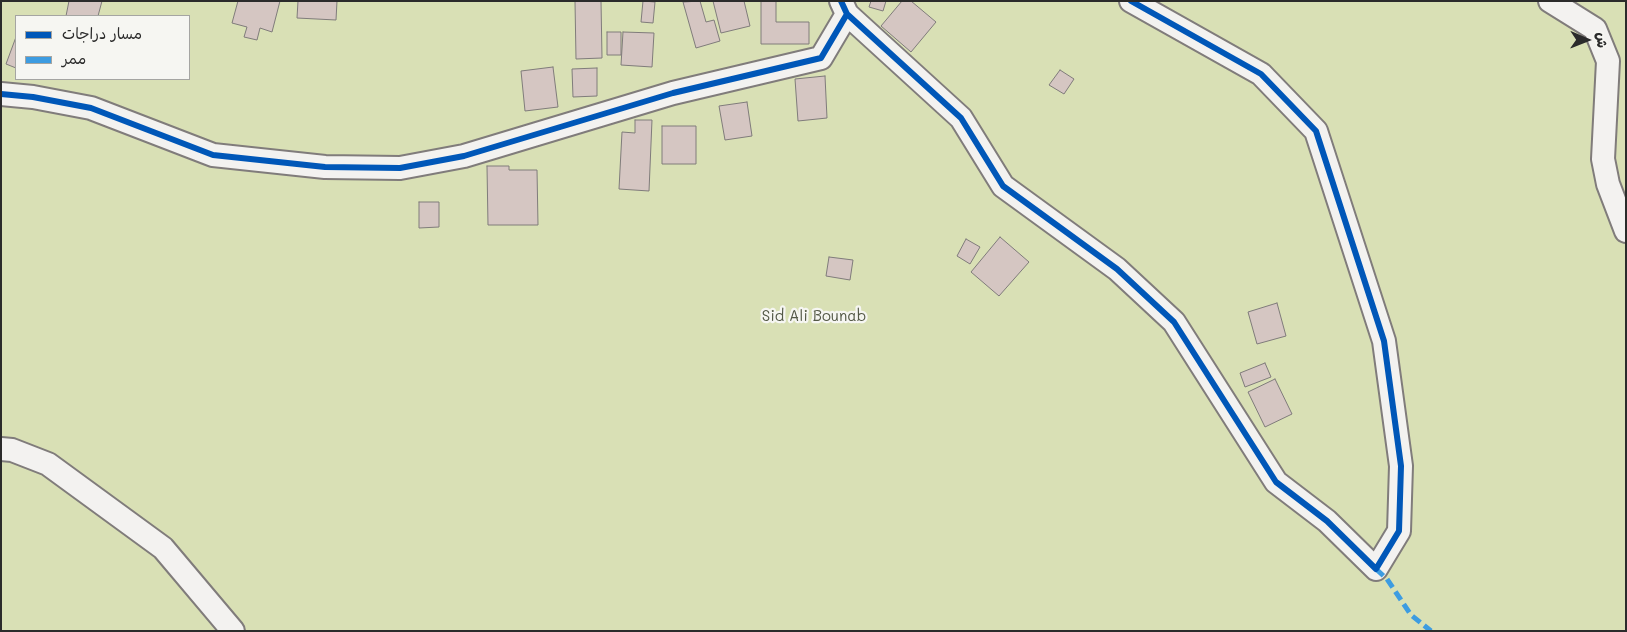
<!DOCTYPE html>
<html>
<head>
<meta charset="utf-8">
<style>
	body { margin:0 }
	#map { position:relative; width:1627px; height:632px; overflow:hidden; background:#e8dfdc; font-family:Mali,"Playpen Sans Arabic",sans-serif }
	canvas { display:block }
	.frame { position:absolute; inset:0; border:2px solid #2b2b2b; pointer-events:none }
	.legend { position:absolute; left:15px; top:15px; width:175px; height:65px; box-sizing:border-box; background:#f6f6f2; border:1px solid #a5a5a2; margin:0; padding:6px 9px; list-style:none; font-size:15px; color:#2b2b2b }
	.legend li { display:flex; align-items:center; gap:10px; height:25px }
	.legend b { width:25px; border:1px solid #a5a5a2 }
	.north { position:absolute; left:1562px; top:15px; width:50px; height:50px; -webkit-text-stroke:4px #f6f6f2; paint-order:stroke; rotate:91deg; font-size:14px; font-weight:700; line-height:20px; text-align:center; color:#2b2b2b }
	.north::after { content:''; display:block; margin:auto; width:18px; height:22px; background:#2b2b2b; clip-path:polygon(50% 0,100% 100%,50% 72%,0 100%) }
</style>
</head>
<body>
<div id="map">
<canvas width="1627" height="632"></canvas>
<div class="frame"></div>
<ul class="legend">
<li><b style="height:6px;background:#0057b8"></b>مسار دراجات</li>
<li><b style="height:6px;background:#3d9ce1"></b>ممر</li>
</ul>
<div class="north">ش</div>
</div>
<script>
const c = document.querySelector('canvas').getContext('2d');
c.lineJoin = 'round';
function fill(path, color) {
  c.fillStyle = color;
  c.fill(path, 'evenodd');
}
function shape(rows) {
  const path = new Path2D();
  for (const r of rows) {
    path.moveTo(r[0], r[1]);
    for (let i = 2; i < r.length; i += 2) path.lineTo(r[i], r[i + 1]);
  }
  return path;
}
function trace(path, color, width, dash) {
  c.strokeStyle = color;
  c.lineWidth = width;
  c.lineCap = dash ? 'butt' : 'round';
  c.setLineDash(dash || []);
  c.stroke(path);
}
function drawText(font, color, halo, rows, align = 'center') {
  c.font = font + ' Mali,sans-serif';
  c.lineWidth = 4.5;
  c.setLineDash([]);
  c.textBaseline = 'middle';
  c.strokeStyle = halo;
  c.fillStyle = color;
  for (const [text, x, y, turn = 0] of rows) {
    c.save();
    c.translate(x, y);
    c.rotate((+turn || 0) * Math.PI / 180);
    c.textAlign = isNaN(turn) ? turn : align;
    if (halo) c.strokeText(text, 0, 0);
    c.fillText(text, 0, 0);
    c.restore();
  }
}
const green = shape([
	[1,1,1626,1,1626,631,1,631],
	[16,16,189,16,189,79,16,79]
]);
const building = shape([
	[69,1,102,1,98,16,66,16,69,1],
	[238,1,280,1,272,32,260,28,257,40,244,37,247,27,232,23,238,1],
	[298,1,337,1,336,20,297,18,298,1],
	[575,1,601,1,602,58,576,59,575,1],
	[643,1,655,2,653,23,641,22,643,1],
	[700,1,706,22,714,20,720,41,696,48,683,2,700,1],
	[713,1,744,1,750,26,721,33,713,1],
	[761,1,776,1,776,22,809,22,809,44,761,44,761,1],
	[871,1,886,1,883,11,869,7,871,1],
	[902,1,911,1,936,22,911,52,881,26,902,1],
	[607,32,621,32,621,55,607,55,607,32],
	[623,32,654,33,652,67,621,65,623,32],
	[16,37,16,68,6,64,16,37],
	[553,67,558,107,525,111,521,71,553,67],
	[597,68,597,96,573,97,572,69,597,68],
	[1060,70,1074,79,1064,94,1049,85,1060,70],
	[825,76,827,118,798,121,795,79,825,76],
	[747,102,752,136,725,140,719,106,747,102],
	[635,120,652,120,649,191,619,189,622,132,635,133,635,120],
	[662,126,696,126,696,164,662,164,662,126],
	[487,166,509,166,509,170,537,170,538,225,488,225,487,166],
	[419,202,439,202,439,227,419,228,419,202],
	[1000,237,1029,262,999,296,971,272,1000,237],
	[966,239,980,247,970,264,957,256,966,239],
	[829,257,853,260,850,280,826,276,829,257],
	[1277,303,1286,336,1257,344,1248,312,1277,303],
	[1265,363,1271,377,1245,387,1240,373,1265,363],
	[1275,379,1292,414,1265,427,1248,392,1275,379]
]);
const street = shape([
	[841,1,847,14,961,118,1003,186,1117,269,1174,322,1276,482,1327,521,1376,569,1399,531,1401,466,1384,341,1316,131,1261,74,1131,1],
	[1550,1,1595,29,1608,61,1603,159,1608,184,1626,231],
	[1,94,33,97,91,108,213,155,325,167,400,168,464,156,673,93,821,58,847,14],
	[1,449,12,450,48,464,163,548,233,631]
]);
const quiet = shape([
	[1376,569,1387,579,1411,615,1431,631]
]);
const cycleway = shape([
	[841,1,847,14,961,118,1003,186,1117,269,1174,322,1276,482,1327,521,1376,569,1399,531,1401,466,1384,341,1316,131,1261,74,1131,1],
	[1,94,33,97,91,108,213,155,325,167,400,168,464,156,673,93,821,58,847,14]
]);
const parkNames = [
	["Sid Ali Bounab",814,316]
];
fill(green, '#d9e0b5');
fill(building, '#d5c6c2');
trace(building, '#807c7b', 1);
trace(street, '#807c7b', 26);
trace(street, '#f3f2f0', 22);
trace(quiet, '#3d9ce1', 5, [10, 5]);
trace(cycleway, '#0057b8', 6);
drawText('15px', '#535846', '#f6f6f2', parkNames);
</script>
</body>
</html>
